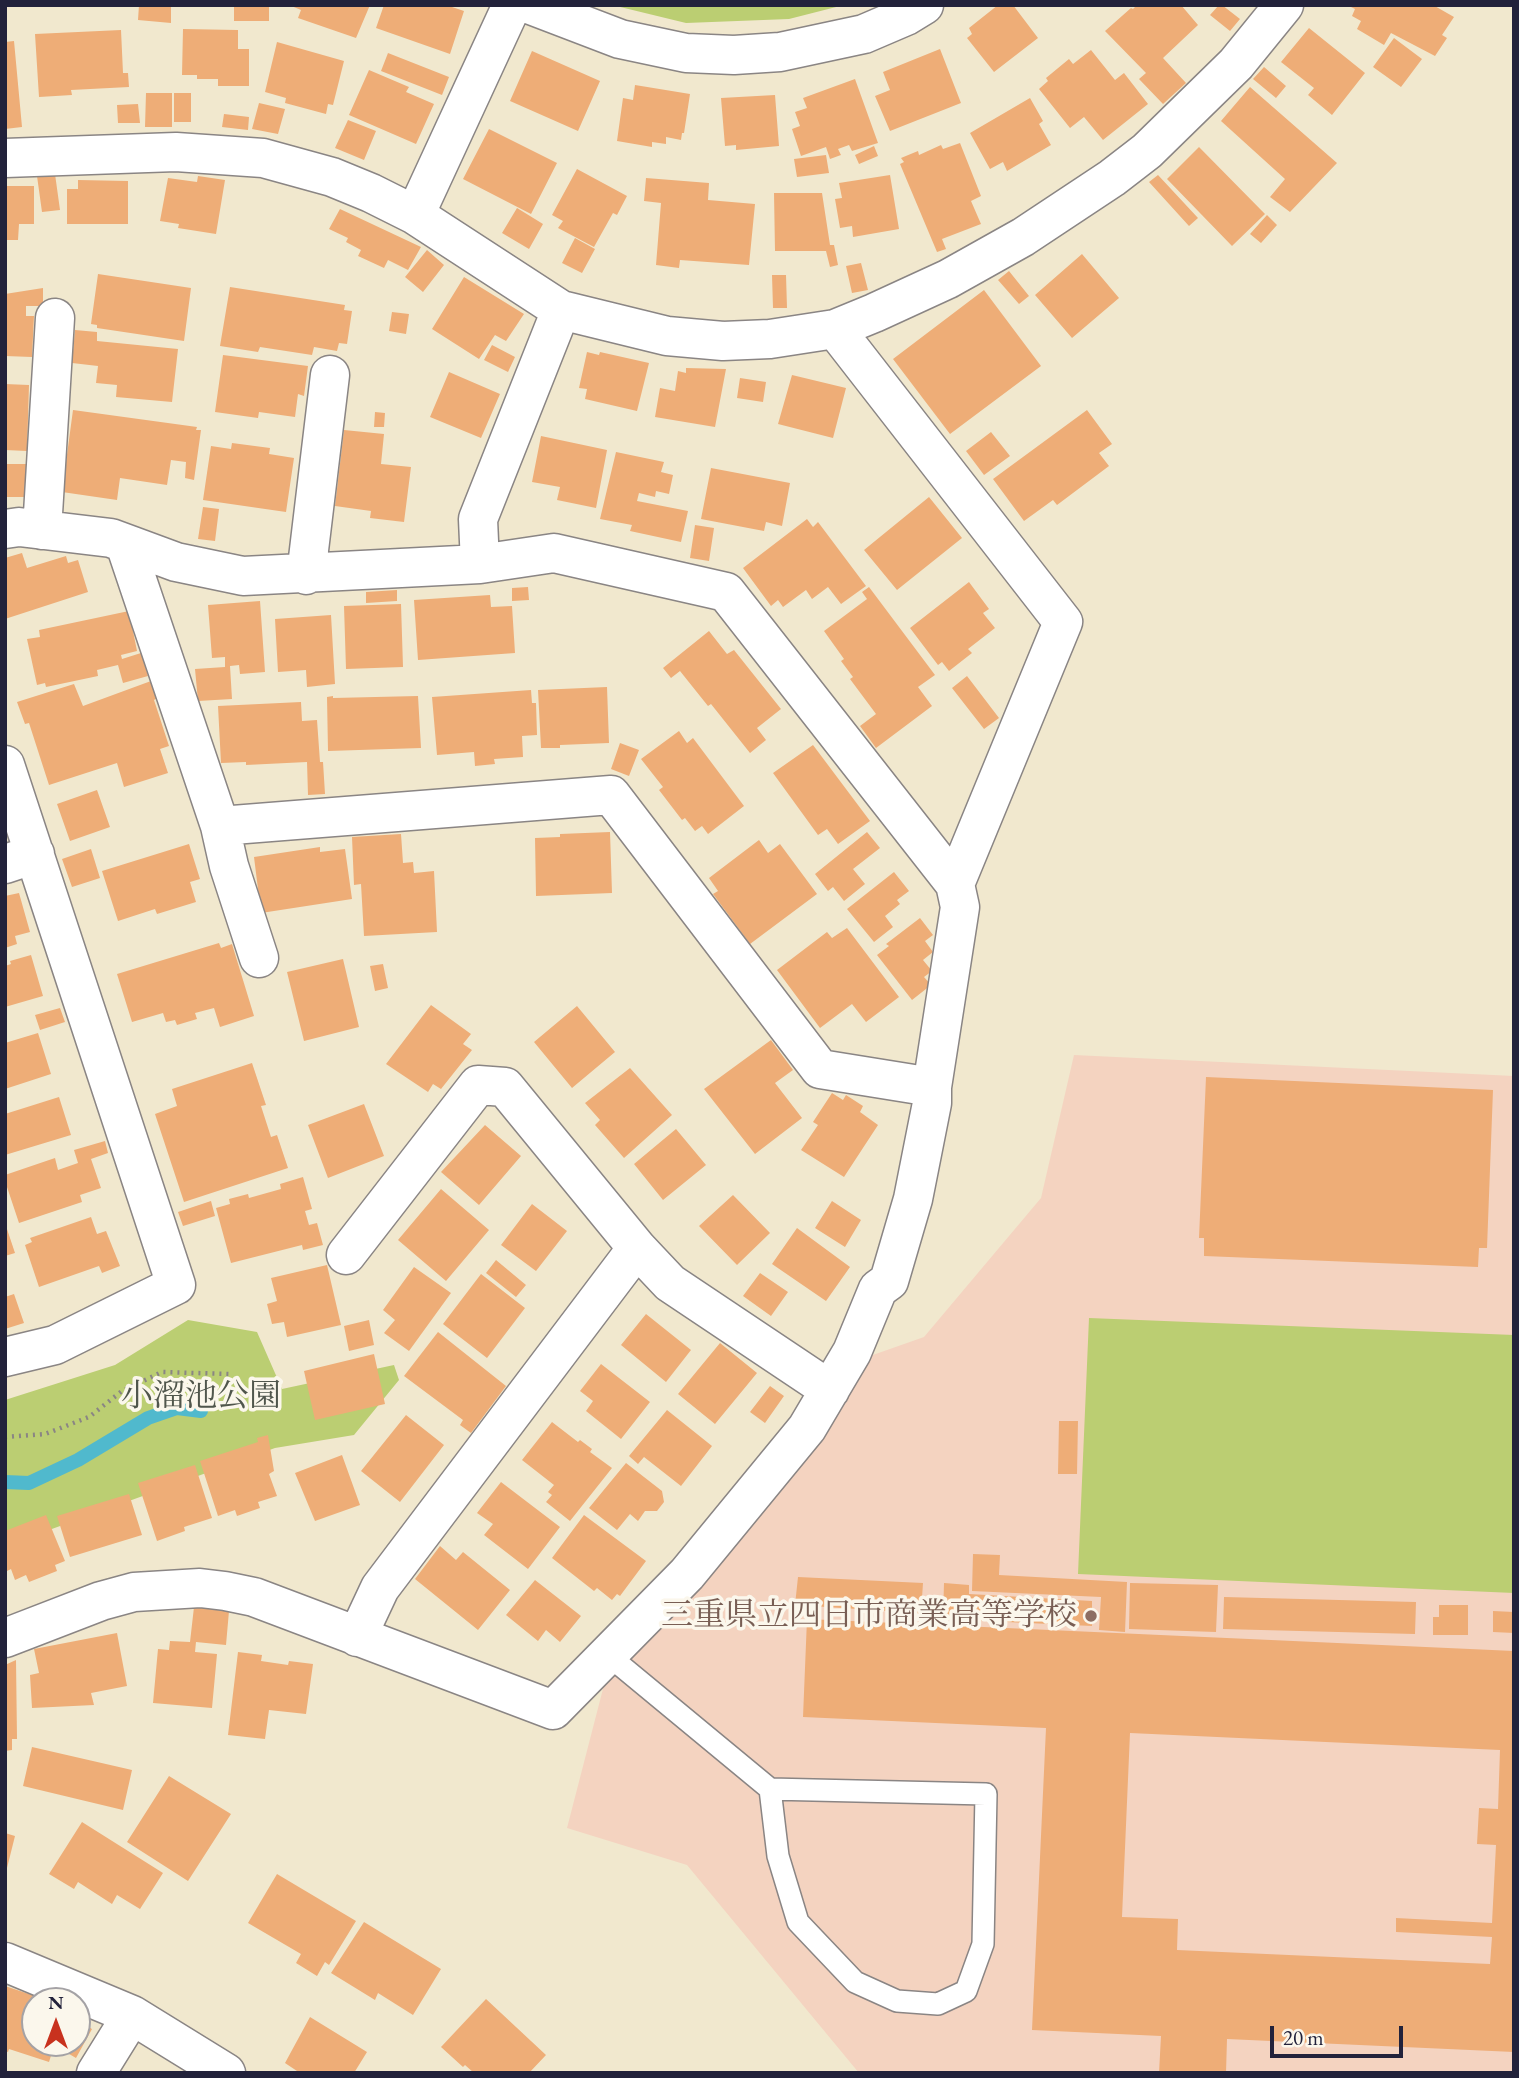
<!DOCTYPE html>
<html>
<head>
<meta charset="utf-8">
<style>
	body { margin:0 }
	#map { position:relative; width:1519px; height:2078px; overflow:hidden; background:#f1e8ce; font-family:"EB Garamond",serif }
	canvas { display:block }
	.frame { position:absolute; inset:0; border:7px solid #22223b; pointer-events:none }
	.north { position:absolute; left:21px; top:1987px; width:70px; height:70px; box-sizing:border-box; background:#fbf7ec; border:2px solid #a4a2a5; border-radius:50%; rotate:0deg; font-size:19px; font-weight:700; line-height:28px; text-align:center; color:#22223b }
	.north::after { content:''; display:block; margin:auto; width:24px; height:32px; background:#c8321e; clip-path:polygon(50% 0,100% 100%,50% 72%,0 100%) }
	.scale { position:absolute; left:1270px; top:2026px; width:133px; height:32px; box-sizing:border-box; border:4px solid #22223b; border-top:0; padding-left:9px; font-size:21px; line-height:24px; white-space:nowrap; color:#22223b; -webkit-text-stroke:5px #fbf7ec; paint-order:stroke }
</style>
</head>
<body>
<div id="map">
<canvas width="1519" height="2078"></canvas>
<div class="frame"></div>
<div class="north">N</div>
<div class="scale">20 m</div>
</div>
<script>
const c = document.querySelector('canvas').getContext('2d');
c.lineJoin = 'round';
function fill(path, color) {
  c.fillStyle = color;
  c.fill(path, 'evenodd');
}
function shape(rows) {
  const path = new Path2D();
  for (const r of rows) {
    path.moveTo(r[0], r[1]);
    for (let i = 2; i < r.length; i += 2) path.lineTo(r[i], r[i + 1]);
  }
  return path;
}
function trace(path, color, width, dash) {
  c.strokeStyle = color;
  c.lineWidth = width;
  c.lineCap = dash ? 'butt' : 'round';
  c.setLineDash(dash || []);
  c.stroke(path);
}
function drawText(font, color, halo, rows, align = 'center') {
  c.font = font + ' "EB Garamond","Noto Serif JP",serif';
  c.lineWidth = 7;
  c.setLineDash([]);
  c.textBaseline = 'middle';
  c.strokeStyle = halo;
  c.fillStyle = color;
  for (const [text, x, y, turn = 0] of rows) {
    c.save();
    c.translate(x, y);
    c.rotate((+turn || 0) * Math.PI / 180);
    c.textAlign = isNaN(turn) ? turn : align;
    if (halo) c.strokeText(text, 0, 0);
    c.fillText(text, 0, 0);
    c.restore();
  }
}
const built = shape([
	[1074,1055,1514,1076,1514,2073,859,2073,687,1865,567,1828,604,1685,733,1546,797,1472,841,1405,870,1356,924,1337,1041,1198]
]);
const green = shape([
	[612,5,844,5,789,19,686,23],
	[1089,1318,1514,1335,1514,1593,1078,1574],
	[188,1320,257,1332,282,1389,394,1365,399,1380,354,1435,275,1448,5,1546,5,1400,115,1365]
]);
const stream = shape([
	[5,1482,29,1483,78,1460,148,1418,177,1408,201,1411]
]);
const building = shape([
	[139,5,171,5,171,23,138,20],
	[234,5,269,5,269,21,234,21],
	[289,5,370,5,356,38,298,18,301,10],
	[384,5,446,5,464,11,450,54,376,28],
	[998,5,1013,5,1038,38,994,72,967,38,972,34,969,28],
	[1137,5,1181,5,1198,25,1163,58,1186,83,1163,104,1139,79,1146,73,1105,31,1131,8,1133,9],
	[1219,5,1222,5,1240,19,1230,31,1210,15],
	[1347,5,1433,5,1454,17,1442,35,1447,38,1435,56,1391,33,1384,45,1357,29,1361,21,1352,16,1355,9],
	[1309,28,1365,73,1332,115,1308,95,1314,88,1281,62],
	[183,29,238,30,238,49,249,49,249,86,218,86,218,79,197,79,197,75,182,75],
	[121,30,123,73,128,73,129,87,71,90,72,95,39,97,35,34],
	[1394,38,1422,59,1401,87,1373,67],
	[14,41,22,127,5,129,5,42],
	[277,42,344,61,333,105,328,104,326,114,285,103,286,98,265,92],
	[940,49,961,103,890,131,875,96,890,90,883,72],
	[1091,50,1115,80,1124,73,1148,104,1103,140,1084,117,1070,128,1039,89,1048,81,1046,78,1069,59,1073,64],
	[532,51,600,81,578,131,510,101],
	[388,53,449,77,442,95,381,71],
	[1264,67,1286,86,1276,98,1253,79],
	[369,70,409,87,406,92,434,104,416,144,349,115],
	[855,79,878,143,852,151,849,145,838,149,841,155,830,159,826,147,801,156,792,129,800,126,795,112,807,108,803,98],
	[635,85,690,94,684,133,682,133,681,140,666,137,666,144,652,142,652,147,617,141,623,98,633,100],
	[1250,87,1337,163,1290,212,1270,197,1285,179,1221,121],
	[146,93,172,93,172,127,145,127],
	[174,93,191,93,191,122,174,122],
	[775,95,779,146,736,150,736,145,725,146,721,98],
	[1030,98,1043,121,1039,124,1051,145,1007,171,1003,162,990,169,970,133],
	[259,103,285,109,278,134,252,129],
	[138,104,140,123,118,123,117,105],
	[224,114,249,117,248,130,222,127],
	[348,120,376,131,364,160,335,148],
	[489,129,557,163,531,214,463,179],
	[960,143,981,196,971,201,981,224,942,239,946,249,937,252,900,164,904,162,901,158,918,151,919,155,941,145,943,149],
	[874,146,878,156,859,164,855,155],
	[1199,147,1265,214,1232,246,1167,179],
	[826,155,829,173,797,177,794,159],
	[577,169,627,196,617,215,613,213,594,247,558,228,563,221,552,215],
	[55,174,60,210,42,212,37,176],
	[890,175,899,229,853,237,852,226,840,228,835,199,842,198,839,183],
	[1158,175,1198,218,1189,226,1149,182],
	[198,176,225,180,216,234,178,228,179,224,160,221,168,178,197,182],
	[646,178,709,183,708,200,755,204,749,265,680,260,679,268,656,265,661,203,644,201],
	[78,180,128,181,128,224,67,224,67,189,78,189],
	[5,186,34,186,34,224,19,224,18,240,5,240],
	[774,193,822,193,830,245,834,245,838,265,830,267,826,251,775,251],
	[517,208,543,224,529,249,502,233],
	[340,209,421,247,408,270,388,260,384,268,358,256,361,250,346,242,348,238,329,229],
	[1267,215,1277,225,1261,243,1250,234],
	[575,238,595,249,582,273,562,263],
	[427,250,444,265,423,292,405,277],
	[1082,254,1119,298,1072,338,1035,295],
	[861,263,868,290,852,293,846,266],
	[1009,271,1029,296,1019,304,998,280],
	[98,274,191,288,184,341,97,328,97,325,91,324],
	[772,275,786,275,787,308,773,308],
	[464,277,524,314,506,341,495,335,479,359,432,329],
	[230,287,345,305,344,310,352,311,347,344,339,343,337,351,314,347,312,355,260,347,258,352,220,346],
	[43,288,43,306,26,306,26,316,34,316,32,357,5,356,5,294],
	[984,290,1041,366,950,434,893,359],
	[392,312,409,314,406,334,389,331],
	[75,330,97,332,97,341,178,349,172,402,116,397,117,385,96,383,98,366,72,363],
	[492,345,515,357,508,372,484,360],
	[587,352,599,355,600,352,649,363,637,411,585,399,587,389,579,388],
	[223,355,308,366,304,396,298,394,295,417,259,412,258,418,215,412],
	[686,368,726,369,715,427,655,417,660,388,675,391,678,371,686,373],
	[449,372,500,394,481,438,430,417],
	[792,375,846,388,833,438,778,424],
	[740,378,766,382,763,402,737,398],
	[5,384,29,385,27,451,5,450],
	[73,410,197,427,196,430,201,430,194,480,185,478,186,462,171,460,167,485,120,478,117,500,62,492],
	[1087,410,1112,444,1099,453,1109,466,1057,505,1053,500,1024,521,993,479],
	[375,412,385,413,384,427,374,427],
	[344,430,384,434,381,464,411,467,404,522,370,518,371,511,335,506],
	[991,432,1010,456,984,475,966,451],
	[541,436,607,450,596,508,557,500,560,487,532,482],
	[232,443,270,448,269,454,294,458,286,512,203,500,211,446,231,449],
	[616,452,664,462,661,472,673,475,669,494,656,491,655,497,639,493,637,501,688,511,681,542,630,531,632,525,600,519],
	[5,464,26,464,26,497,5,497],
	[711,468,790,483,782,526,766,522,764,531,701,519],
	[929,497,962,538,897,590,864,550],
	[203,507,219,509,215,541,198,539],
	[807,519,813,527,818,522,866,586,841,604,828,587,812,599,806,590,783,607,778,600,771,606,743,568],
	[695,525,714,528,709,561,690,558],
	[22,553,27,568,66,556,68,563,78,560,88,592,5,619,5,558],
	[969,582,989,609,983,613,995,628,968,649,972,653,949,671,942,662,938,665,910,628],
	[528,587,529,600,512,601,512,588],
	[869,587,935,675,918,687,932,706,876,748,860,726,876,714,850,679,853,677,841,661,844,659,824,631,867,599,862,592],
	[397,590,397,601,366,603,366,592],
	[490,595,491,607,512,606,515,653,418,660,414,600],
	[260,601,265,672,240,674,239,665,230,666,232,699,198,701,195,669,225,667,225,657,212,658,208,605],
	[401,604,403,667,346,669,344,606],
	[129,611,137,651,121,655,122,659,141,653,148,676,123,683,118,665,97,670,98,676,46,687,45,683,37,685,27,639,40,637,39,630],
	[331,615,335,684,307,687,306,670,278,672,275,619],
	[709,631,727,654,734,650,781,709,757,728,766,740,750,753,711,704,708,706,680,671,671,678,663,668],
	[967,676,999,718,984,729,952,688],
	[151,681,157,698,154,700,169,746,160,749,168,773,124,787,117,763,49,785,29,723,25,724,17,702,74,684,83,706],
	[607,687,609,743,560,745,560,748,541,748,538,690],
	[531,690,532,703,536,703,537,735,522,736,523,757,494,759,495,764,475,766,474,752,437,755,432,697],
	[333,696,333,698,418,696,421,748,328,751,327,697],
	[301,702,302,721,317,720,320,762,323,762,325,794,308,795,307,762,246,765,246,762,221,763,218,706],
	[679,731,687,743,693,738,744,806,708,834,702,826,695,831,685,818,682,820,659,790,663,787,641,759],
	[620,743,639,750,629,776,611,769],
	[813,745,870,821,838,844,827,829,818,835,773,773],
	[97,790,110,827,70,841,57,804],
	[610,832,612,893,536,896,535,838,560,837,560,834],
	[867,832,880,848,853,869,865,884,844,901,833,887,828,891,815,874],
	[401,834,403,863,413,862,414,873,434,871,437,932,364,936,361,884,354,885,352,837],
	[759,840,768,853,780,844,817,894,750,944,713,894,718,891,709,878],
	[189,844,200,879,190,882,196,902,157,914,155,909,118,921,102,871],
	[320,847,320,852,345,849,352,899,261,913,254,857],
	[91,849,100,878,72,887,62,859],
	[894,872,909,891,897,900,900,904,885,916,893,927,874,942,847,909],
	[19,893,30,932,15,936,17,944,5,948,5,896],
	[920,918,933,935,925,941,933,952,923,960,932,971,924,977,931,985,912,1000,877,955,889,946,886,944],
	[847,928,899,997,866,1022,852,1004,820,1028,777,970,827,932,832,938],
	[219,943,221,948,232,944,254,1016,220,1027,214,1008,195,1013,197,1019,177,1025,175,1020,166,1022,163,1013,132,1022,117,974],
	[31,955,43,996,5,1007,5,966,11,964,10,961],
	[343,959,359,1027,304,1041,287,972],
	[383,964,388,988,375,991,370,966],
	[431,1005,471,1034,463,1044,472,1050,441,1089,433,1084,428,1092,386,1064],
	[577,1006,615,1052,572,1088,534,1042],
	[60,1008,65,1022,40,1030,35,1015],
	[38,1033,51,1074,5,1089,5,1043],
	[771,1040,793,1070,775,1083,802,1118,755,1154,704,1089],
	[252,1063,266,1105,261,1106,271,1137,277,1135,288,1168,184,1202,155,1114,177,1106,172,1089],
	[630,1068,672,1115,624,1158,595,1125,600,1120,585,1103],
	[1206,1077,1493,1090,1487,1248,1479,1248,1478,1267,1204,1256,1204,1238,1199,1238],
	[832,1093,843,1100,846,1095,863,1106,860,1112,878,1125,844,1177,801,1150,818,1125,813,1122],
	[59,1097,71,1135,5,1155,5,1114],
	[364,1104,384,1156,328,1178,308,1125],
	[485,1125,521,1156,479,1205,441,1172],
	[676,1129,706,1165,663,1200,634,1164],
	[105,1141,108,1153,91,1159,101,1188,80,1195,82,1202,19,1223,5,1181,5,1175,55,1158,58,1170,78,1163,74,1150],
	[303,1177,312,1209,305,1211,309,1225,317,1223,323,1245,303,1250,302,1245,231,1263,216,1208,230,1204,229,1199,248,1194,249,1198,281,1189,280,1184],
	[441,1189,489,1230,446,1281,398,1240],
	[733,1195,770,1233,737,1265,699,1226],
	[211,1201,215,1216,183,1226,178,1212],
	[832,1201,861,1220,845,1247,815,1228],
	[532,1204,567,1231,536,1271,501,1245],
	[91,1217,97,1234,106,1231,120,1266,102,1273,99,1266,39,1287,25,1245,32,1242,30,1238],
	[5,1223,15,1253,5,1256],
	[797,1228,850,1267,826,1301,772,1264],
	[496,1260,526,1285,516,1297,486,1273],
	[327,1265,341,1325,287,1337,284,1322,272,1324,267,1304,277,1301,271,1278],
	[414,1267,451,1293,409,1351,384,1333,395,1320,383,1310],
	[760,1273,788,1292,771,1316,743,1296],
	[481,1274,525,1308,487,1358,443,1324],
	[14,1294,24,1323,5,1329,5,1297],
	[646,1314,691,1350,666,1382,621,1345],
	[369,1320,374,1345,349,1351,344,1326],
	[438,1332,506,1386,471,1433,460,1425,463,1420,404,1376],
	[720,1343,757,1373,715,1424,678,1394],
	[374,1354,385,1404,315,1420,304,1371],
	[601,1364,650,1402,621,1439,586,1411,593,1401,580,1391],
	[770,1386,784,1396,765,1423,750,1412],
	[667,1410,712,1446,681,1486,644,1457,638,1464,629,1456],
	[406,1415,444,1445,400,1502,361,1471],
	[1059,1421,1078,1421,1077,1474,1058,1474],
	[552,1422,578,1442,580,1440,592,1449,590,1452,612,1468,570,1521,546,1502,552,1495,548,1492,554,1485,522,1460],
	[268,1435,274,1471,269,1474,277,1496,258,1502,260,1508,237,1516,235,1510,218,1516,200,1461,258,1442,257,1438],
	[342,1455,360,1505,315,1521,295,1473],
	[626,1463,662,1491,664,1502,657,1511,645,1511,638,1521,630,1514,617,1530,589,1508],
	[195,1465,212,1518,184,1527,185,1531,157,1541,138,1483],
	[501,1482,560,1527,528,1569,484,1535,493,1524,477,1513],
	[129,1494,142,1535,70,1557,57,1516],
	[46,1515,65,1561,55,1565,57,1571,29,1582,26,1575,15,1580,11,1569,5,1572,5,1531],
	[584,1515,646,1561,620,1596,617,1594,612,1600,597,1588,594,1591,552,1558],
	[440,1546,456,1560,463,1552,510,1590,478,1630,415,1579],
	[973,1554,1000,1555,999,1575,1127,1582,1125,1632,1099,1630,1101,1597,972,1591],
	[798,1577,923,1583,921,1613,795,1605],
	[535,1580,581,1616,560,1642,546,1630,538,1641,506,1615],
	[944,1583,969,1585,969,1594,1092,1601,1092,1626,943,1619],
	[1130,1583,1218,1585,1216,1632,1129,1629],
	[1224,1597,1416,1602,1415,1634,1223,1629],
	[1439,1605,1468,1605,1468,1635,1433,1635,1433,1617,1439,1617],
	[194,1607,229,1611,226,1645,196,1642,195,1652,217,1654,212,1708,153,1703,158,1649,169,1650,170,1641,190,1642],
	[1493,1611,1514,1612,1514,1633,1493,1632],
	[807,1619,1514,1651,1514,2052,1227,2039,1226,2073,1159,2073,1161,2036,1032,2030,1046,1728,803,1717],
	[1130,1733,1500,1750,1498,1809,1479,1808,1477,1844,1496,1845,1492,1923,1396,1918,1396,1932,1492,1937,1490,1964,1177,1950,1178,1919,1122,1917],
	[117,1633,127,1686,91,1693,94,1705,32,1708,30,1675,39,1673,34,1649],
	[238,1652,262,1655,261,1661,288,1665,289,1661,313,1664,306,1714,269,1710,265,1739,228,1735],
	[16,1660,17,1739,12,1739,12,1750,5,1751,5,1665],
	[32,1747,132,1770,123,1810,23,1786],
	[169,1776,231,1814,188,1881,127,1842],
	[82,1822,163,1873,140,1909,117,1895,112,1904,78,1882,74,1889,49,1874],
	[5,1833,15,1836,6,1872,5,1872],
	[277,1874,356,1921,329,1965,325,1962,317,1976,296,1963,301,1954,248,1923],
	[364,1922,441,1969,413,2015,378,1993,375,2000,331,1973],
	[5,1986,50,2001,35,2001,35,2043,55,2043,49,2062,9,2049,8,2052,5,2051],
	[486,1999,546,2055,529,2073,474,2073,465,2065,463,2067,441,2047],
	[310,2017,367,2052,354,2073,300,2073,285,2063],
	[80,2022,92,2029,76,2058,64,2051,68,2043,77,2043,77,2028]
]);
const path = shape([
	[5,1437,45,1434,89,1417,122,1391,162,1372,229,1374]
]);
const service = shape([
	[608,1655,770,1789,986,1794,983,1944,966,1991,938,2004,897,2001,855,1982,798,1922,778,1856,770,1789]
]);
const minor = shape([
	[531,5,620,39,686,53,734,55,780,52,864,34,906,16,924,5],
	[5,158,176,152,263,158,332,177,371,193,415,215,561,310,667,336,723,341,770,339,835,329,874,313,948,279,1023,237,1112,178,1147,151,1236,64,1284,5],
	[415,215,512,5],
	[835,329,1063,622,955,884],
	[5,529,19,527,111,538,176,562,243,576,480,564,554,553,726,592,955,884,960,907,932,1087,932,1103,913,1199,889,1281,878,1289,852,1352,807,1428,687,1574,553,1710,254,1597,225,1591,200,1588,134,1592,101,1601,5,1638],
	[42,530,55,318],
	[125,544,220,826,611,795,820,1069,932,1087],
	[480,564,478,519,561,310],
	[306,575,330,375],
	[5,765,176,1285,55,1345,5,1357],
	[220,826,229,866,259,958],
	[5,864,35,854],
	[346,1255,478,1085,505,1087,637,1248,670,1283,830,1390],
	[357,1637,380,1588,637,1248],
	[5,1962,132,2015,226,2073],
	[96,2073,132,2015]
]);
const markers = [
	[1091,1616,7,"#8d6e63"]
];
const parkNames = [
	["小溜池公園",201,1397]
];
const educationNames = [
	["三重県立四日市商業高等学校",1077,1616]
];
fill(built, '#f4d3c0');
fill(green, '#bbce72');
trace(stream, '#50b9cd', 14);
fill(building, '#eead77');
trace(service, '#8a8584', 24);
trace(minor, '#8a8584', 41);
trace(path, '#8a8584', 4.5, [2, 5]);
trace(service, '#fff', 21);
trace(minor, '#fff', 38);
for (const [x, y, r, color] of markers) {
  const dot = new Path2D();
  dot.arc(x, y, r, 0, 2 * Math.PI);
  c.fillStyle = color;
  c.fill(dot);
  trace(dot, '#fbf7ec', 2.5);
}
drawText('32px', '#50564c', '#fbf7ec', parkNames);
drawText('32px', '#785e54', '#fbf7ec', educationNames, 'right');
</script>
</body>
</html>
